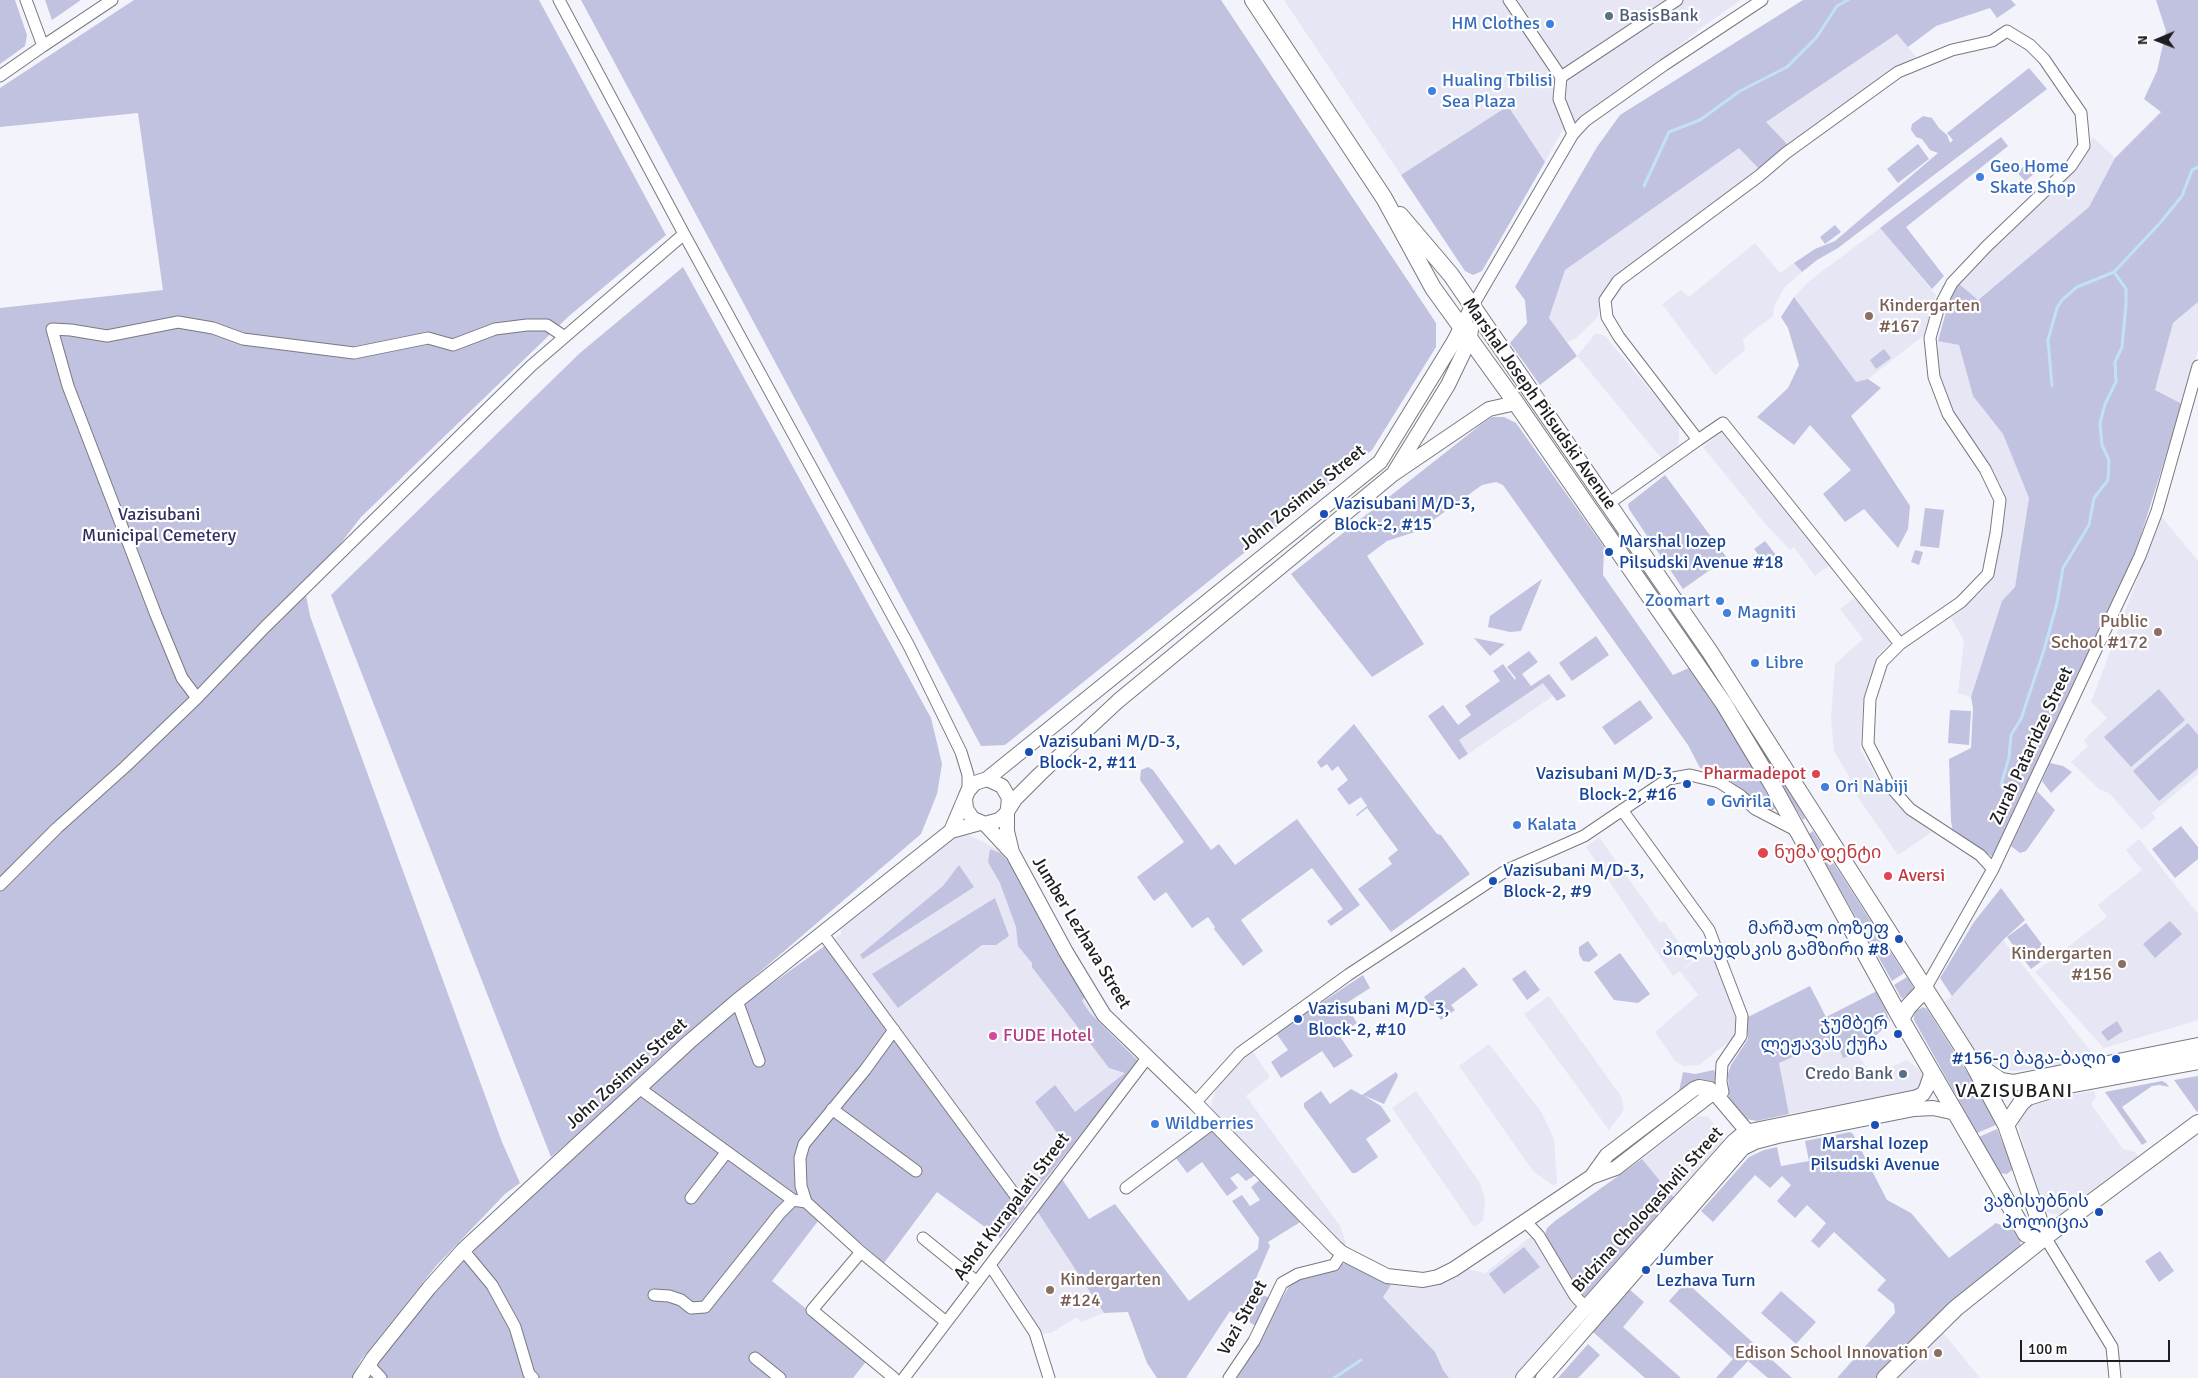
<!DOCTYPE html>
<html>
<head>
<meta charset="utf-8">
<style>
	body { margin:0 }
	#map { position:relative; width:2198px; height:1378px; overflow:hidden; background:#f3f3fb; font-family:Signika,sans-serif }
	canvas { display:block }
	.north { position:absolute; left:2133px; top:15px; width:50px; height:50px; -webkit-text-stroke:4px #fff; paint-order:stroke; rotate:269deg; font-size:14px; font-weight:700; line-height:20px; text-align:center; color:#1e1e20 }
	.north::after { content:''; display:block; margin:auto; width:18px; height:22px; background:#1e1e20; clip-path:polygon(50% 0,100% 100%,50% 72%,0 100%) }
	.scale { position:absolute; left:2020px; top:1340px; width:150px; height:22px; box-sizing:border-box; border:2px solid #1e1e20; border-top:0; padding-left:6px; font-size:15px; line-height:18px; white-space:nowrap; color:#1e1e20; -webkit-text-stroke:4px #fff; paint-order:stroke }
</style>
</head>
<body>
<div id="map">
<canvas width="2198" height="1378"></canvas>
<div class="north">N</div>
<div class="scale">100 m</div>
</div>
<script>
const c = document.querySelector('canvas').getContext('2d');
c.lineJoin = 'round';
function fill(path, color) {
  c.fillStyle = color;
  c.fill(path, 'evenodd');
}
function shape(rows) {
  const path = new Path2D();
  for (const r of rows) {
    path.moveTo(r[0], r[1]);
    for (let i = 2; i < r.length; i += 2) path.lineTo(r[i], r[i + 1]);
  }
  return path;
}
function trace(path, color, width, dash) {
  c.strokeStyle = color;
  c.lineWidth = width;
  c.lineCap = dash ? 'butt' : 'round';
  c.setLineDash(dash || []);
  c.stroke(path);
}
function drawText(font, color, halo, rows, align = 'center') {
  c.font = font + ' Signika,"Noto Sans Georgian",sans-serif';
  c.lineWidth = 4.5;
  c.setLineDash([]);
  c.textBaseline = 'middle';
  c.strokeStyle = halo;
  c.fillStyle = color;
  for (const [text, x, y, turn = 0] of rows) {
    c.save();
    c.translate(x, y);
    c.rotate((+turn || 0) * Math.PI / 180);
    c.textAlign = isNaN(turn) ? turn : align;
    if (halo) c.strokeText(text, 0, 0);
    c.fillText(text, 0, 0);
    c.restore();
  }
}
const built = shape([
	[1284,0,1741,0,1705,25,1594,115,1562,131,1545,162,1508,106,1401,175],
	[1898,34,1916,57,1873,84,1788,145,1765,122],
	[2093,137,2115,158,2089,207,1977,300,1958,283,2076,166],
	[1739,147,1759,169,1612,280,1601,294,1598,317,1576,338,1567,342,1549,318,1565,270],
	[1880,228,1936,295,1924,335,1868,379,1856,382,1794,297,1808,282],
	[1755,243,1780,273,1794,263,1802,272,1784,288,1774,307,1773,316,1743,339,1745,350,1715,375,1662,304,1681,290,1689,297],
	[2198,302,2198,351,2182,404,2155,390,2173,323],
	[1596,333,1605,336,1679,425,1679,444,1662,459,1577,356],
	[1938,341,1959,345,1973,396,2003,434,2029,498,2015,587,2002,601,1971,697,1958,693,1964,641,1951,618,1982,591,1994,576,2006,504,1999,482,1953,412,1937,367],
	[1723,431,1831,564,1815,576,1794,547,1790,550,1767,526,1703,447],
	[2161,516,2198,561,2198,774,2152,813,2156,818,2142,830,2109,793,2099,789,2071,762,2088,746,2084,740,2107,718,2091,702],
	[1857,596,1893,640,1879,654,1863,699,1860,749,1877,779,1899,807,1932,832,1898,855,1852,789,1855,787,1834,751,1831,718,1835,664,1863,639,1840,609],
	[1544,682,1553,696,1468,754,1459,740],
	[965,833,1005,853,1140,1059,1025,1207,865,987,833,940,841,934,841,926,956,835],
	[1599,837,1660,923,1664,921,1692,961,1682,970,1713,949,1740,1033,1699,1065,1683,1066,1675,1061,1655,1032,1698,995,1680,971,1673,976,1586,847],
	[2139,839,2198,914,2198,1020,2104,1048,2035,972,2107,917,2098,905,2142,870,2126,850],
	[2003,940,2096,1058,2055,1067,2012,1071,1990,1063,1972,1048,1944,1002,1952,996],
	[1549,996,1621,1096,1624,1110,1609,1130,1524,1014],
	[1835,1038,1843,1057,1858,1053,1871,1076,1907,1060,1922,1072,1921,1085,1915,1090,1903,1092,1789,1114,1779,1063],
	[1489,1044,1542,1113,1554,1139,1557,1183,1554,1186,1533,1171,1459,1066],
	[1251,1049,1270,1077,1246,1096,1340,1226,1346,1243,1341,1249,1214,1112,1211,1105,1219,1081],
	[1416,1091,1480,1183,1485,1199,1483,1221,1474,1227,1392,1108],
	[2094,1091,2096,1097,2091,1104,2123,1149,2135,1152,2139,1157,2061,1214,2048,1213,2042,1209,2038,1202,2018,1125,2020,1113,2036,1101],
	[1698,1116,1709,1117,1722,1137,1723,1143,1674,1198,1642,1159],
	[1037,1211,1104,1313,1081,1322,1077,1317,1051,1333,1040,1334,997,1267],
	[1529,1238,1534,1238,1583,1305,1518,1378,1449,1378,1443,1370,1435,1352,1383,1296,1391,1285,1416,1288,1426,1286,1467,1269,1485,1273],
	[1940,1329,1980,1378,1892,1378]
]);
const green = shape([
	[0,0,15,0,27,35,25,46,0,64],
	[45,0,81,0,52,20],
	[134,0,539,0,666,235,569,316,361,517,305,590,310,616,502,1142,520,1183,505,1194,436,1266,361,1360,352,1378,0,1378,0,308,163,290,138,113,0,127,0,88],
	[581,0,1221,0,1436,323,1436,347,1372,450,1005,745,981,746],
	[1803,0,2011,0,2016,5,1997,18,1990,8,1936,26,1908,47,1897,34,1766,122,1788,145,1759,169,1739,148,1565,270,1549,318,1577,356,1540,385,1510,343,1527,323,1525,300,1515,287,1597,147,1620,115],
	[2156,0,2198,0,2198,302,2173,323,2155,390,2182,404,2132,564,2095,639,1993,857,1953,832,1951,821,1949,759,1971,748,1973,708,1971,697,2002,601,2015,587,2029,498,2003,434,1973,396,1959,345,1938,341,1947,308,1958,283,1978,300,2089,207,2115,158,2161,112,2144,99,2157,71,2166,31],
	[2029,68,2047,89,1838,248,1817,260,1802,272,1794,263,1815,249,1835,241,1938,153,1930,150,1922,139,1916,137,1911,130,1912,124,1923,116,1932,118,1939,128,1947,135,1950,143,1953,140,1947,133],
	[1508,106,1545,162,1482,271,1473,275,1465,271,1401,175],
	[2001,137,2008,146,1906,227,1944,276,1932,289,1880,228],
	[1918,144,1929,159,1898,183,1887,169],
	[2033,159,2040,169,2025,181,2017,172],
	[1835,225,1841,232,1825,244,1820,237],
	[683,267,931,718,942,764,937,794,921,834,658,1059,604,1112,551,1157,331,595,580,353],
	[1794,297,1856,382,1868,379,1881,388,1851,416,1910,506,1908,529,1898,548,1864,509,1845,522,1823,494,1851,470,1810,425,1794,445,1757,417,1788,388,1799,365,1788,328,1781,317],
	[1884,349,1891,358,1876,369,1870,360],
	[1492,417,1504,417,1516,423,1604,547,1603,575,1673,675,1689,668,1729,725,1775,808,1771,812,1719,773,1700,768,1688,745,1503,485,1496,482,1482,485,1418,531,1387,541,1367,556,1424,644,1372,677,1291,574,1483,423],
	[1665,475,1727,558,1683,589,1629,509,1628,504],
	[1925,508,1944,510,1939,548,1920,546],
	[1611,521,1711,666,1707,668,1607,524],
	[1765,541,1776,555,1768,560,1764,554,1760,557,1754,549],
	[1915,550,1923,552,1919,565,1911,562],
	[1542,579,1521,631,1510,632,1488,627,1490,616],
	[1596,636,1609,655,1572,681,1559,663],
	[1474,638,1505,644,1490,656],
	[1529,651,1538,662,1522,674,1531,686,1549,674,1566,696,1557,701,1543,683,1459,740,1468,754,1459,760,1428,716,1443,705,1458,725,1471,715,1465,706,1500,681,1493,671,1503,664,1515,680,1516,678,1507,667],
	[1713,669,1781,777,1777,780,1709,671],
	[2159,689,2185,720,2131,767,2104,737],
	[1640,700,1653,718,1615,745,1602,727],
	[1950,710,1971,711,1969,745,1948,743],
	[2188,723,2198,735,2198,768,2159,801,2133,771],
	[1354,724,1437,834,1441,835,1470,874,1391,932,1358,889,1392,864,1388,858,1398,850,1367,808,1357,816,1356,815,1367,806,1361,797,1349,805,1337,789,1348,780,1338,766,1332,771,1327,764,1321,768,1317,762],
	[2050,763,2063,766,2072,772,2051,793,2042,781],
	[1148,767,1153,770,1211,850,1219,844,1235,865,1297,819,1360,905,1331,926,1327,921,1343,909,1312,868,1241,920,1263,951,1243,966,1214,929,1215,927,1208,917,1192,928,1166,892,1154,901,1137,877,1184,842,1140,780,1141,770],
	[1783,780,1805,818,1803,820,1779,782],
	[2037,791,2055,810,2026,851,2020,853,2011,846],
	[2181,826,2198,847,2198,859,2175,878,2152,849],
	[1813,831,1904,973,1892,981,1809,834],
	[990,849,1000,853,1014,867,1085,996,1082,1001,1090,1013,1139,1062,1025,1204,1022,1198,1065,1144,1035,1102,1055,1085,1075,1112,1125,1073,1109,1068,1032,967,1032,963,1018,946,1016,927,1000,883,988,862],
	[959,865,974,887,863,959,860,955,943,886],
	[2001,888,2025,920,2003,940,1952,996,1940,978,1974,922],
	[995,898,1009,936,996,945,982,945,898,1008,872,974],
	[2170,921,2182,934,2155,958,2143,944],
	[2026,923,2050,955,2031,969,2007,937],
	[833,940,865,987,1025,1207,1000,1238,937,1192,884,1263,825,1212,772,1281,868,1359,853,1378,539,1378,535,1374,474,1254,473,1246,728,1015],
	[1588,941,1598,955,1589,962,1583,961,1579,954,1579,947],
	[1620,953,1650,994,1638,1003,1614,1000,1594,972],
	[1464,967,1478,985,1451,1005,1455,1010,1441,1020,1424,997],
	[1525,970,1540,990,1527,1000,1512,979],
	[1363,975,1370,988,1345,1004,1357,1023,1339,1035,1353,1056,1334,1068,1322,1051,1281,1078,1271,1062,1288,1050,1276,1033],
	[1907,977,1916,992,1908,994,1902,999,1894,985],
	[1810,986,1826,1017,1879,990,1890,1022,1858,1053,1843,1058,1835,1038,1779,1063,1789,1114,1757,1121,1746,1119,1729,1098,1728,1074,1731,1065,1748,1039,1746,1018],
	[1923,1007,1927,1009,1988,1105,1996,1125,1977,1133,1914,1020,1914,1015,1916,1011],
	[2117,1021,2123,1031,2108,1041,2101,1032],
	[1714,1070,1718,1084,1713,1082,1699,1082,1678,1096,1683,1072,1695,1074],
	[1396,1072,1398,1076,1384,1104,1363,1095,1381,1106,1391,1121,1366,1139,1378,1157,1356,1173,1352,1173,1304,1107,1304,1103,1321,1091,1330,1104,1351,1089,1362,1095],
	[2198,1076,2198,1111,2197,1112,2174,1080],
	[2162,1081,2166,1083,2169,1087,2160,1085,2152,1086,2122,1107,2147,1142,2142,1145,2105,1092],
	[1997,1129,2012,1166,2012,1170,2007,1174,1999,1173,1979,1137],
	[1214,1130,1257,1174,1246,1181,1238,1173,1230,1178,1238,1188,1227,1196,1202,1162,1187,1173,1176,1158],
	[1850,1132,1853,1134,1887,1200,1911,1213,1949,1258,1996,1223,2013,1230,2020,1240,2021,1247,1950,1303,1876,1378,1837,1378,1895,1313,1894,1304,1877,1290,1886,1280,1834,1232,1819,1248,1811,1241,1826,1223,1807,1205,1795,1218,1777,1201,1791,1185,1782,1176,1770,1188,1755,1175,1713,1222,1701,1211,1749,1157,1764,1150,1777,1147,1781,1166,1809,1161,1805,1141],
	[1642,1159,1674,1198,1585,1297,1576,1291,1545,1235,1547,1228,1555,1221],
	[1060,1176,1089,1219,1115,1204,1189,1301,1258,1249,1259,1238,1232,1201,1242,1195,1250,1206,1260,1200,1251,1187,1262,1178,1302,1221,1268,1242,1270,1246,1251,1290,1270,1298,1256,1326,1230,1311,1186,1378,1157,1378,1147,1363,1128,1312,1104,1313,1037,1211],
	[1524,1247,1540,1267,1504,1294,1489,1274],
	[463,1250,492,1285,533,1378,360,1378],
	[2160,1251,2174,1271,2159,1282,2145,1261],
	[1345,1263,1350,1263,1373,1277,1391,1285,1383,1297,1435,1352,1443,1370,1449,1378,1232,1378,1254,1347,1291,1283,1303,1276],
	[1686,1282,1792,1378,1768,1378,1748,1361,1732,1378,1716,1378,1733,1359,1669,1301],
	[1630,1290,1644,1302,1623,1327,1681,1378,1645,1378,1593,1332],
	[1781,1291,1816,1322,1796,1344,1761,1313],
	[1588,1344,1600,1355,1578,1378,1558,1378]
]);
const stream = shape([
	[1644,186,1669,132,1700,120,1740,91,1787,67,1816,38,1837,6,1848,0],
	[2052,386,2048,340,2057,308,2062,300,2077,287,2114,272,2160,223,2182,196,2192,170,2198,167],
	[2001,785,2009,757,2011,735,2021,719,2044,650,2057,603,2063,568,2089,525,2094,498,2108,480,2109,460,2102,445,2100,423,2105,404,2116,382,2115,362,2122,347,2126,304,2126,289,2114,272],
	[1334,1378,1361,1360]
]);
const minor = shape([
	[26,0,43,46,112,0],
	[559,0,684,234,909,646,961,752,968,775,968,791],
	[1509,0,1561,77,1559,99,1573,134],
	[0,76,43,46],
	[1561,77,1677,0],
	[1472,307,1573,134,1585,121,1664,65,1762,0],
	[1698,440,1723,423,1900,644],
	[1608,504,1698,440,1619,337,1607,317,1605,300,1618,281,1759,176,1786,153,1898,72,1952,50,1992,41,2007,31,2030,45,2044,59,2081,113,2084,146,2071,166,1987,246,1952,283,1938,310,1930,338,1934,377,1948,414,1985,469,2000,500,1996,533,1988,574,1961,602,1900,644,1882,662,1870,699,1868,744,1889,785,1910,809,1980,855,1993,869],
	[197,698,182,678,156,615,68,386,52,329,71,330,107,336,178,322,213,328,243,339,354,353,428,338,453,345,495,329,527,325,547,325,565,337],
	[1622,810,1709,930,1742,1016,1741,1036,1722,1064,1721,1082,1723,1092,1719,1097],
	[0,885,57,828,125,767,197,698,265,627,531,366,684,234],
	[823,934,1015,1195,1019,1196],
	[1925,989,1993,869,2140,556,2157,511,2198,366],
	[737,1001,759,1061],
	[894,1030,865,1070,804,1144,800,1158,801,1186,806,1202,861,1252,946,1322],
	[639,1088,793,1200,806,1202],
	[1195,1103,1240,1053,1348,975,1507,870,1584,836,1668,779,1690,775,1719,782,1741,796,1755,809,1797,831],
	[832,1109,916,1171],
	[1126,1188,1214,1122],
	[691,1198,726,1153],
	[1526,1222,1539,1236,1575,1296,1585,1307],
	[2045,1237,2112,1347,2115,1378],
	[923,1238,977,1282],
	[463,1250,492,1285,515,1327,529,1374,533,1378],
	[861,1252,812,1310,894,1378],
	[990,1265,1035,1333,1049,1378],
	[654,1295,669,1296,681,1300,691,1308,705,1307,780,1213,793,1200],
	[755,1358,780,1378],
	[368,1364,381,1378],
	[904,1378,1147,1058],
	[1229,1378,1254,1341,1282,1283,1298,1274,1334,1265,1342,1253]
]);
const tertiary = shape([
	[1395,471,1448,385,1470,339,1471,329],
	[987,779,1380,462,1453,343,1472,307],
	[1008,808,1009,798,1002,786,987,779,975,783,968,791,965,798,966,809,973,819,985,824,999,820,1005,815,1015,799,1040,774,1118,701,1392,475,1489,409,1516,403],
	[1007,812,1007,831,1012,852,1066,952,1104,1015,1195,1103,1335,1247,1342,1253,1387,1276,1423,1280,1438,1277,1454,1269,1591,1177,1616,1168,1714,1092],
	[985,824,1011,852],
	[951,831,965,798],
	[1592,1176,1607,1155,1694,1089,1699,1087,1710,1089,1714,1092,1752,1137],
	[360,1378,373,1358,429,1288,463,1250,689,1042,737,1001,951,831,980,823],
	[1523,1378,1733,1142,1745,1132,1917,1097,1923,1094,1926,1089,1932,1072],
	[1543,1378,1743,1148,1755,1142,1778,1136,1914,1109,1933,1108,1956,1113]
]);
const secondary = shape([
	[1253,0,1384,198,1433,288,1516,403,1724,704,1772,784,1901,1019,2026,1234,2045,1237],
	[1400,215,1451,275,1710,652,1972,1062,2006,1125,2045,1237],
	[1901,1019,1908,1007,1925,989],
	[1974,1063,2001,1081,2013,1083,2198,1046],
	[2006,1125,2021,1103,2028,1097,2063,1086,2198,1061],
	[1885,1378,1956,1308,2045,1237,2198,1123]
]);
const markers = [
	[1609,16,5,"#5c6f8a"],
	[1550,24,5,"#3f7fe0"],
	[1432,91,5,"#3f7fe0"],
	[1980,177,5,"#3f7fe0"],
	[1869,316,5,"#8d6e63"],
	[1324,514,5,"#1a4fb4"],
	[1609,552,5,"#1a4fb4"],
	[1720,601,5,"#3f7fe0"],
	[1727,613,5,"#3f7fe0"],
	[2158,632,5,"#8d6e63"],
	[1755,663,5,"#3f7fe0"],
	[1029,752,5,"#1a4fb4"],
	[1816,774,5,"#e0444e"],
	[1687,784,5,"#1a4fb4"],
	[1825,787,5,"#3f7fe0"],
	[1711,802,5,"#3f7fe0"],
	[1517,825,5,"#3f7fe0"],
	[1763,853,6,"#e0444e"],
	[1888,876,5,"#e0444e"],
	[1493,881,5,"#1a4fb4"],
	[1899,939,5,"#1a4fb4"],
	[2122,964,5,"#8d6e63"],
	[1298,1019,5,"#1a4fb4"],
	[1898,1034,5,"#1a4fb4"],
	[993,1036,5,"#d1479c"],
	[2116,1059,5,"#1a4fb4"],
	[1903,1074,5,"#5c6f8a"],
	[1155,1124,5,"#3f7fe0"],
	[1875,1125,5,"#1a4fb4"],
	[2099,1212,5,"#1a4fb4"],
	[1646,1270,5,"#1a4fb4"],
	[1050,1290,5,"#8d6e63"],
	[1938,1353,5,"#8d6e63"]
];
const serviceNames = [
	["BasisBank",1619,16],
	["Credo Bank",1893,1074,"right"]
];
const shopNames = [
	["HM Clothes",1540,24,"right"],
	["Hualing Tbilisi",1442,81],
	["Sea Plaza",1442,102],
	["Geo Home",1990,167],
	["Skate Shop",1990,188],
	["Zoomart",1710,601,"right"],
	["Magniti",1737,613],
	["Libre",1765,663],
	["Ori Nabiji",1835,787],
	["Gvirila",1721,802],
	["Kalata",1527,825],
	["Wildberries",1165,1124]
];
const educationNames = [
	["Kindergarten",1879,306,"left"],
	["#167",1879,327,"left"],
	["Public",2148,622],
	["School #172",2148,643],
	["Kindergarten",2112,954],
	["#156",2112,975],
	["Kindergarten",1060,1280,"left"],
	["#124",1060,1301,"left"],
	["Edison School Innovation",1928,1353]
];
const streetNames = [
	["Marshal Joseph Pilsudski Avenue",1539,404,55],
	["John Zosimus Street",1303,498,-39],
	["Zurab Pataridze Street",2032,746,-65],
	["Jumber Lezhava Street",1081,933,59],
	["John Zosimus Street",627,1074,-42],
	["Ashot Kurapalati Street",1012,1207,-53],
	["Bidzina Choloqashvili Street",1648,1210,-48],
	["Vazi Street",1243,1318,-61]
];
const transitNames = [
	["Vazisubani M/D-3,",1334,504],
	["Block-2, #15",1334,525],
	["Marshal Iozep",1619,542],
	["Pilsudski Avenue #18",1619,563],
	["Vazisubani M/D-3,",1039,742],
	["Block-2, #11",1039,763],
	["Vazisubani M/D-3,",1677,774,"right"],
	["Block-2, #16",1677,795,"right"],
	["Vazisubani M/D-3,",1503,871],
	["Block-2, #9",1503,892],
	["მარშალ იოზეფ",1889,929,"right"],
	["პილსუდსკის გამზირი #8",1889,950,"right"],
	["Vazisubani M/D-3,",1308,1009],
	["Block-2, #10",1308,1030],
	["ჯუმბერ",1888,1024,"right"],
	["ლეჟავას ქუჩა",1888,1045,"right"],
	["#156-ე ბაგა-ბაღი",2106,1059,"right"],
	["Marshal Iozep",1875,1144,"center"],
	["Pilsudski Avenue",1875,1165,"center"],
	["ვაზისუბნის",2089,1202,"right"],
	["პოლიცია",2089,1223,"right"],
	["Jumber",1656,1260],
	["Lezhava Turn",1656,1281]
];
const parkNames = [
	["Vazisubani",159,515],
	["Municipal Cemetery",159,536]
];
const healthNames = [
	["Pharmadepot",1806,774,"right"],
	["ნუმა დენტი",1774,853],
	["Aversi",1898,876]
];
const hotelNames = [
	["FUDE Hotel",1003,1036]
];
const quarterNames = [
	["VAZISUBANI",2014,1092]
];
fill(built, '#e6e6f5');
fill(green, '#c1c1e0');
trace(stream, '#c1e1f8', 3);
trace(minor, '#797980', 13);
trace(tertiary, '#797980', 16);
trace(secondary, '#797980', 18);
trace(minor, '#fff', 11);
trace(tertiary, '#fff', 14);
trace(secondary, '#fff', 16);
for (const [x, y, r, color] of markers) {
  const dot = new Path2D();
  dot.arc(x, y, r, 0, 2 * Math.PI);
  c.fillStyle = color;
  c.fill(dot);
  trace(dot, '#fff', 2);
}
drawText('18px', '#4e5e75', '#fff', serviceNames, 'left');
drawText('18px', '#366cbe', '#fff', shopNames, 'left');
drawText('18px', '#785e54', '#fff', educationNames, 'right');
drawText('18px', '#1e1e20', '#fff', streetNames);
drawText('18px', '#164399', '#fff', transitNames, 'left');
drawText('18px', '#332f62', '#fff', parkNames);
drawText('18px', '#be3a42', '#fff', healthNames, 'left');
drawText('18px', '#b23c85', '#fff', hotelNames, 'left');
c.letterSpacing = '1px';
drawText('20px', '#1e1e20', '#fff', quarterNames);
c.letterSpacing = '0px';
</script>
</body>
</html>
